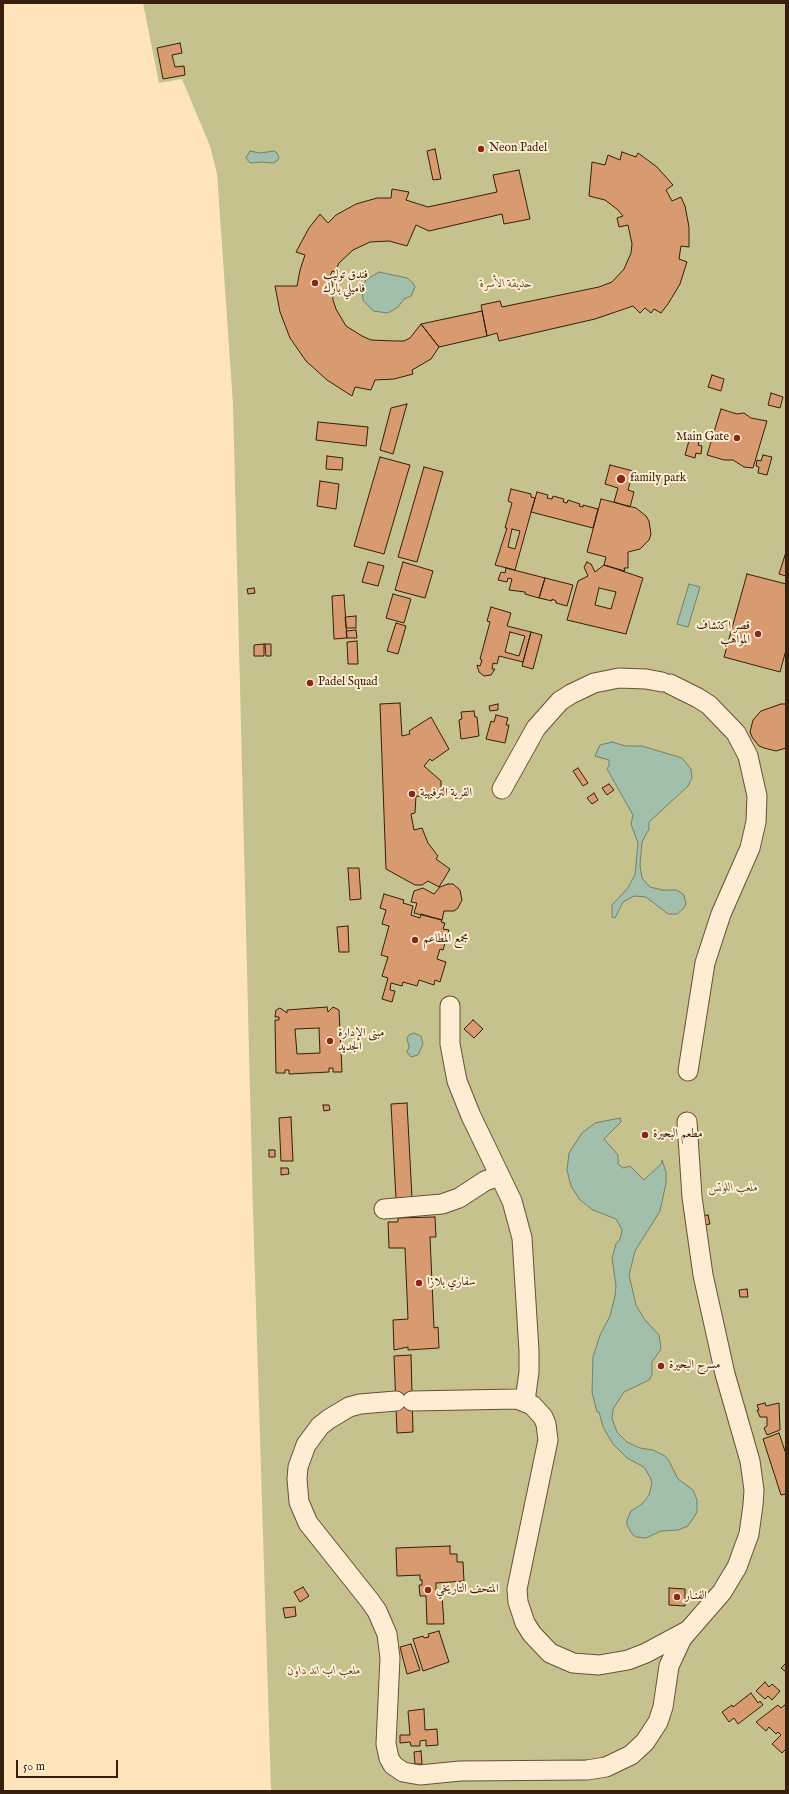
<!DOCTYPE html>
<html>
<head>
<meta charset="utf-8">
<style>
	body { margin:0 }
	#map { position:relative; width:789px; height:1794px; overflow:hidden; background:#ffe4bb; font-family:"IM FELL English",serif }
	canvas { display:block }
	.frame { position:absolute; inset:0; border:4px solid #361f0b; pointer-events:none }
	.scale { position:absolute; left:16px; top:1760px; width:102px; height:18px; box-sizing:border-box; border:2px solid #361f0b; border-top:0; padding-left:5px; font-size:12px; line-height:14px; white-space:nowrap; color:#361f0b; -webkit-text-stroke:3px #ffedd3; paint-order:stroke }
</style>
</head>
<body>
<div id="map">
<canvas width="789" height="1794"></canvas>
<div class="frame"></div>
<div class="scale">50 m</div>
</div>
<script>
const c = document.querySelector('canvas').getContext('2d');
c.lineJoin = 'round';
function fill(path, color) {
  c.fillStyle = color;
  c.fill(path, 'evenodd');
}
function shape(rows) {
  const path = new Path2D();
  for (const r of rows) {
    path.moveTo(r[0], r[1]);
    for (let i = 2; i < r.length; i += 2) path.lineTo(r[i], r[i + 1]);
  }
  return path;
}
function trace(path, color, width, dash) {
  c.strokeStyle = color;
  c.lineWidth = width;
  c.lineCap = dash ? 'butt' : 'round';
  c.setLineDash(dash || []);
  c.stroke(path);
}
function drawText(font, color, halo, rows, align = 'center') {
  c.font = font + ' "IM FELL English",Amiri,serif';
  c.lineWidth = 4;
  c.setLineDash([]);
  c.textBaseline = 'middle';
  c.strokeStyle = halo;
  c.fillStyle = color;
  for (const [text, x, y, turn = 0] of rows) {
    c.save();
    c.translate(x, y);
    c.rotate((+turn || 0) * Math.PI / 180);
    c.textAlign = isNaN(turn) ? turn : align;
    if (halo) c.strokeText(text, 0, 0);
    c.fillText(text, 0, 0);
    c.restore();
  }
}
const green = shape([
	[143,3,786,3,786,1790,783,1791,271,1791,253,1212,233,404,217,173,210,146,182,79,159,83]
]);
const water = shape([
	[250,151,260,153,274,151,277,153,279,158,277,161,273,163,262,162,250,163,246,158,250,151],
	[379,272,407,278,413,283,415,287,411,296,404,299,398,307,388,313,373,311,363,300,362,289,366,280,379,272],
	[689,584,700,587,688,627,677,624,689,584],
	[612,742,625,746,642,746,682,758,691,769,692,778,688,786,649,822,649,829,642,842,640,865,642,878,650,887,662,890,677,890,684,895,686,904,684,908,677,914,668,914,646,897,634,896,623,902,615,918,612,917,612,905,627,889,635,875,638,843,631,824,633,815,607,769,609,765,609,760,595,756,600,745,612,742],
	[414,1033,421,1036,423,1044,418,1055,411,1057,407,1052,409,1047,407,1038,409,1035,414,1033],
	[620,1118,621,1122,604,1139,618,1155,618,1164,623,1168,630,1166,644,1180,662,1163,662,1160,666,1172,666,1183,660,1211,635,1251,629,1275,636,1305,645,1320,659,1335,661,1349,652,1362,652,1375,649,1380,624,1392,613,1409,612,1419,617,1432,627,1442,640,1448,653,1450,665,1456,669,1461,678,1479,693,1490,697,1500,697,1512,688,1526,678,1530,661,1531,646,1538,636,1537,632,1534,627,1525,627,1520,631,1511,642,1504,649,1495,652,1483,650,1477,644,1467,627,1458,613,1444,603,1427,599,1412,597,1412,592,1392,593,1357,600,1335,610,1316,615,1296,616,1286,612,1258,616,1244,620,1239,622,1230,616,1219,593,1210,580,1200,571,1186,567,1170,569,1153,582,1133,595,1123,620,1118]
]);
const building = shape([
	[180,43,182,53,172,55,175,67,184,66,185,75,163,79,157,48,180,43],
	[435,149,441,179,433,180,427,151,435,149],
	[622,152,636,157,638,153,657,167,673,185,666,190,672,201,681,197,685,206,689,227,689,247,681,246,679,259,687,262,680,284,668,304,661,313,654,309,651,313,645,308,640,313,633,306,595,319,499,341,497,333,487,336,481,305,500,301,502,307,599,287,612,282,624,269,631,253,632,244,628,225,619,227,617,218,623,216,618,210,605,200,589,196,592,162,605,165,608,155,620,160,622,152],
	[519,170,530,219,504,224,502,214,429,231,416,225,407,246,389,241,370,242,353,250,339,263,335,272,332,271,329,280,332,281,333,300,336,309,346,326,362,336,371,340,395,341,404,341,410,338,421,324,439,347,431,359,412,370,413,374,394,379,375,380,371,390,355,387,352,396,327,380,306,361,290,338,280,312,275,286,297,286,300,270,305,255,296,252,309,228,320,214,328,223,336,215,356,204,377,198,391,198,392,189,409,192,406,200,428,207,497,192,493,175,519,170],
	[482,311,487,336,439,347,421,324,482,311],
	[712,375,724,379,721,391,708,387,712,375],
	[771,393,783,397,780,408,768,405,771,393],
	[407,404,393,454,380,450,391,408,407,404],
	[721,409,737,414,744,413,751,418,767,421,753,468,744,467,733,460,724,460,707,455,721,409],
	[318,422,368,427,366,446,316,440,318,422],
	[690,437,700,439,698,445,702,446,701,454,696,453,695,458,685,455,690,437],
	[763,455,772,457,767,475,758,473,759,467,756,466,757,460,761,461,763,455],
	[327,456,343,458,342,470,326,469,327,456],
	[380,457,410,465,384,554,354,546,380,457],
	[610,465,633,471,628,490,634,492,630,507,614,502,618,488,605,484,610,465],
	[424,467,443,472,417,562,398,557,424,467],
	[320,481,339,484,336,509,317,506,320,481],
	[511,489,531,494,531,497,535,498,515,570,495,565,507,528,505,528,512,503,508,501,511,489],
	[512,529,520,531,515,549,508,547,512,529],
	[537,492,548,495,547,498,552,499,553,496,564,499,563,502,567,503,568,500,580,504,579,506,583,507,583,505,598,509,593,528,531,512,537,492],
	[601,499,636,508,646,516,649,521,651,534,649,540,640,549,628,552,628,568,624,568,625,571,604,565,606,557,587,552,601,499],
	[786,552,786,576,779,574,786,552],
	[368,562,384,566,378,586,362,582,368,562],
	[403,562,433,571,425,598,395,590,403,562],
	[587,562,591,564,595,572,604,565,643,578,626,634,567,620,578,581,588,576,584,567,587,562],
	[599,588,616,592,611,609,595,605,599,588],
	[506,568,545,578,539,598,525,594,525,592,509,590,512,579,508,578,507,582,498,580,501,572,505,573,506,568],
	[747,574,786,584,786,650,780,672,724,657,747,574],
	[545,578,573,585,567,606,556,603,556,601,552,599,552,601,539,598,545,578],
	[254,588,255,593,248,594,247,589,254,588],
	[393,594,411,599,404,623,386,618,393,594],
	[344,595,347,638,334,639,332,596,344,595],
	[491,607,511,613,507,626,531,632,523,662,499,656,497,664,493,663,492,669,495,669,491,675,484,676,479,672,477,665,480,666,482,660,480,659,490,622,487,621,491,607],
	[510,632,525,636,519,656,505,652,510,632],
	[356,616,356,628,346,628,345,617,356,616],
	[396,623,406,626,398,654,387,651,396,623],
	[356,630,357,638,347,638,346,631,356,630],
	[531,632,542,635,533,669,522,666,531,632],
	[357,641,358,664,348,664,347,642,357,641],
	[264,644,264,656,254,656,254,645,264,644],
	[265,644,271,644,271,656,266,656,265,644],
	[400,703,402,736,410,734,409,731,431,717,449,749,432,761,430,759,424,766,441,781,441,792,432,798,416,796,415,813,411,814,414,830,422,828,428,843,438,856,436,859,450,869,439,887,428,881,422,885,415,885,386,869,380,704,400,703],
	[498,704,498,710,490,711,489,706,498,704],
	[781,704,786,704,786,748,776,751,764,748,759,746,752,737,750,732,753,720,761,711,781,704],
	[474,711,475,717,477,717,479,736,461,739,459,720,462,719,461,712,474,711],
	[496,715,508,718,506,725,509,725,505,743,486,739,491,721,494,722,496,715],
	[578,768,588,783,583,786,573,771,578,768],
	[609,784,614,790,607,795,602,788,609,784],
	[594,793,598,800,592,804,587,798,594,793],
	[348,868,359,868,361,899,350,900,348,868],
	[448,884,453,884,460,890,462,900,458,908,454,911,444,911,442,920,414,913,417,903,411,902,414,891,423,888,434,894,440,887,448,884],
	[384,894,404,900,403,903,413,906,411,915,420,918,421,914,442,920,441,922,445,923,443,929,449,930,443,950,440,949,437,959,446,962,440,982,435,980,434,985,419,980,417,986,403,982,402,986,391,983,390,990,395,991,392,1002,382,999,388,978,382,976,388,957,381,955,389,926,382,924,386,910,380,908,384,894],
	[348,926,349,952,339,952,337,927,348,926],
	[327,1007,328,1012,333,1007,339,1010,342,1072,333,1072,333,1068,329,1068,329,1072,289,1074,289,1070,285,1070,285,1073,276,1073,275,1020,279,1020,279,1017,275,1017,276,1010,280,1008,287,1013,287,1010,327,1007],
	[319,1028,320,1053,297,1054,295,1029,319,1028],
	[473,1020,483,1029,474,1038,464,1029,473,1020],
	[407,1103,412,1198,396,1199,391,1104,407,1103],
	[323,1105,329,1105,330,1110,324,1111,323,1105],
	[291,1117,293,1161,281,1161,279,1118,291,1117],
	[269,1150,275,1150,275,1157,269,1157,269,1150],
	[281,1168,288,1168,289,1174,281,1175,281,1168],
	[708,1215,710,1224,703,1225,701,1216,708,1215],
	[435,1217,436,1237,430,1237,434,1328,438,1327,439,1348,408,1350,408,1347,394,1350,393,1320,408,1319,405,1248,389,1248,388,1222,398,1222,398,1218,435,1217],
	[747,1289,748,1297,740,1297,739,1290,747,1289],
	[411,1355,413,1432,397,1433,394,1356,411,1355],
	[765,1403,766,1406,779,1403,780,1430,767,1435,764,1428,767,1426,767,1417,760,1417,757,1410,759,1410,757,1405,765,1403],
	[779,1433,786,1454,786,1494,781,1495,763,1439,779,1433],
	[450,1546,450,1554,457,1554,457,1562,463,1562,464,1581,436,1583,436,1595,442,1595,444,1624,427,1624,426,1596,420,1596,419,1585,422,1585,422,1580,420,1580,420,1575,397,1576,396,1548,450,1546],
	[303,1587,309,1596,300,1602,294,1592,303,1587],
	[669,1588,685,1589,685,1606,669,1605,669,1588],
	[295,1607,296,1616,285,1618,283,1608,295,1607],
	[439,1631,449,1662,423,1671,413,1639,423,1636,424,1638,429,1637,428,1634,439,1631],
	[411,1644,420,1670,407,1674,400,1647,411,1644],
	[786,1663,786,1672,781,1668,786,1663],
	[765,1682,769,1687,772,1684,780,1691,772,1700,768,1696,765,1699,756,1691,765,1682],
	[751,1693,758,1703,760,1701,763,1705,738,1724,734,1718,729,1722,722,1712,732,1705,733,1707,751,1693],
	[786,1704,786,1749,782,1753,772,1744,781,1735,778,1732,776,1734,769,1727,766,1731,756,1722,778,1705,781,1708,786,1704],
	[424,1709,425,1730,437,1729,438,1745,426,1746,426,1740,420,1741,420,1746,411,1746,410,1742,400,1743,400,1735,410,1735,408,1711,424,1709],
	[421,1751,422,1764,415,1764,414,1752,421,1751]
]);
const minor = shape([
	[670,684,698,698,709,705,736,733,748,756,757,796,756,822,750,848,721,914,705,963,688,1071],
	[502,789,536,728,560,701,571,694,594,683,619,678,646,679,662,682],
	[450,1006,450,1044,457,1081,471,1116,512,1201,522,1238,529,1351,529,1372,525,1401],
	[384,1209,442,1204,459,1198,485,1181,499,1176],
	[396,1401,360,1404,349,1407,329,1419,320,1426,306,1445,298,1467,297,1479,299,1502,308,1523,370,1601,377,1611,387,1634,390,1658,386,1744,389,1758,393,1765,403,1772,420,1775,460,1771,587,1770,606,1767,631,1755,645,1742,658,1722,663,1707,669,1666,682,1638,722,1592,737,1567,749,1534,753,1505,754,1490,750,1461,725,1374,703,1275,692,1197,687,1122],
	[412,1401,517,1399,532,1405,543,1417,546,1424,548,1440,517,1589,518,1602,525,1623,532,1634,550,1653,573,1663,599,1665,628,1660,646,1653,687,1631]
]);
const markers = [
	[481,149,4,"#8f2418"],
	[315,283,4,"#8f2418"],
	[737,438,4,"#8f2418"],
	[621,479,5,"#8f2418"],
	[758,634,4,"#8f2418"],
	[310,683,4,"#8f2418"],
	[412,794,4,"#8f2418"],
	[415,940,4,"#8f2418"],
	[330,1041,4,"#8f2418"],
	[645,1135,4,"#8f2418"],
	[419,1283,4,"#8f2418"],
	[661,1366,4,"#8f2418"],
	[428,1590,4,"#8f2418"],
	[677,1597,4,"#8f2418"]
];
const poiNames = [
	["Neon Padel",489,149],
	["فندق توليب",323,276],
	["فاميلي بارك",323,290],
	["Main Gate",729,438,"right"],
	["family park",630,479],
	["قصر اكتشاف",750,627,"right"],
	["المواهب",750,641,"right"],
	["Padel Squad",318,683],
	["القرية الترفيهية",420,794],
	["مجمع المطاعم",423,940],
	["مبنى الإدارة",338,1034],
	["الجديد",338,1048],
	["مطعم البحيرة",653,1135],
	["سفاري بلازا",427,1283],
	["مسرح البحيرة",669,1366],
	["المتحف التاريخي",436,1590],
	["الفنـار",685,1597]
];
const parkNames = [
	["حديقة الأسرة",506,285],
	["ملعب اللوتس",733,1189],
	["ملعب اب اند داون",324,1672]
];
fill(green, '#c5c28d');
fill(water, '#a1bfab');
trace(water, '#767f6b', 1);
fill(building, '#d89b6f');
trace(building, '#361f0b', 1);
trace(minor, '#685037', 21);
trace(minor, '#ffedd3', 19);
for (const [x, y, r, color] of markers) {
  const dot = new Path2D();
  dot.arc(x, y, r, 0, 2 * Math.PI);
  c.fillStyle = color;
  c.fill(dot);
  trace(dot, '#ffedd3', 1.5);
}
drawText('12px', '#361f0b', '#ffedd3', poiNames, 'left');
drawText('italic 12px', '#615032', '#ffedd3', parkNames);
</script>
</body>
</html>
